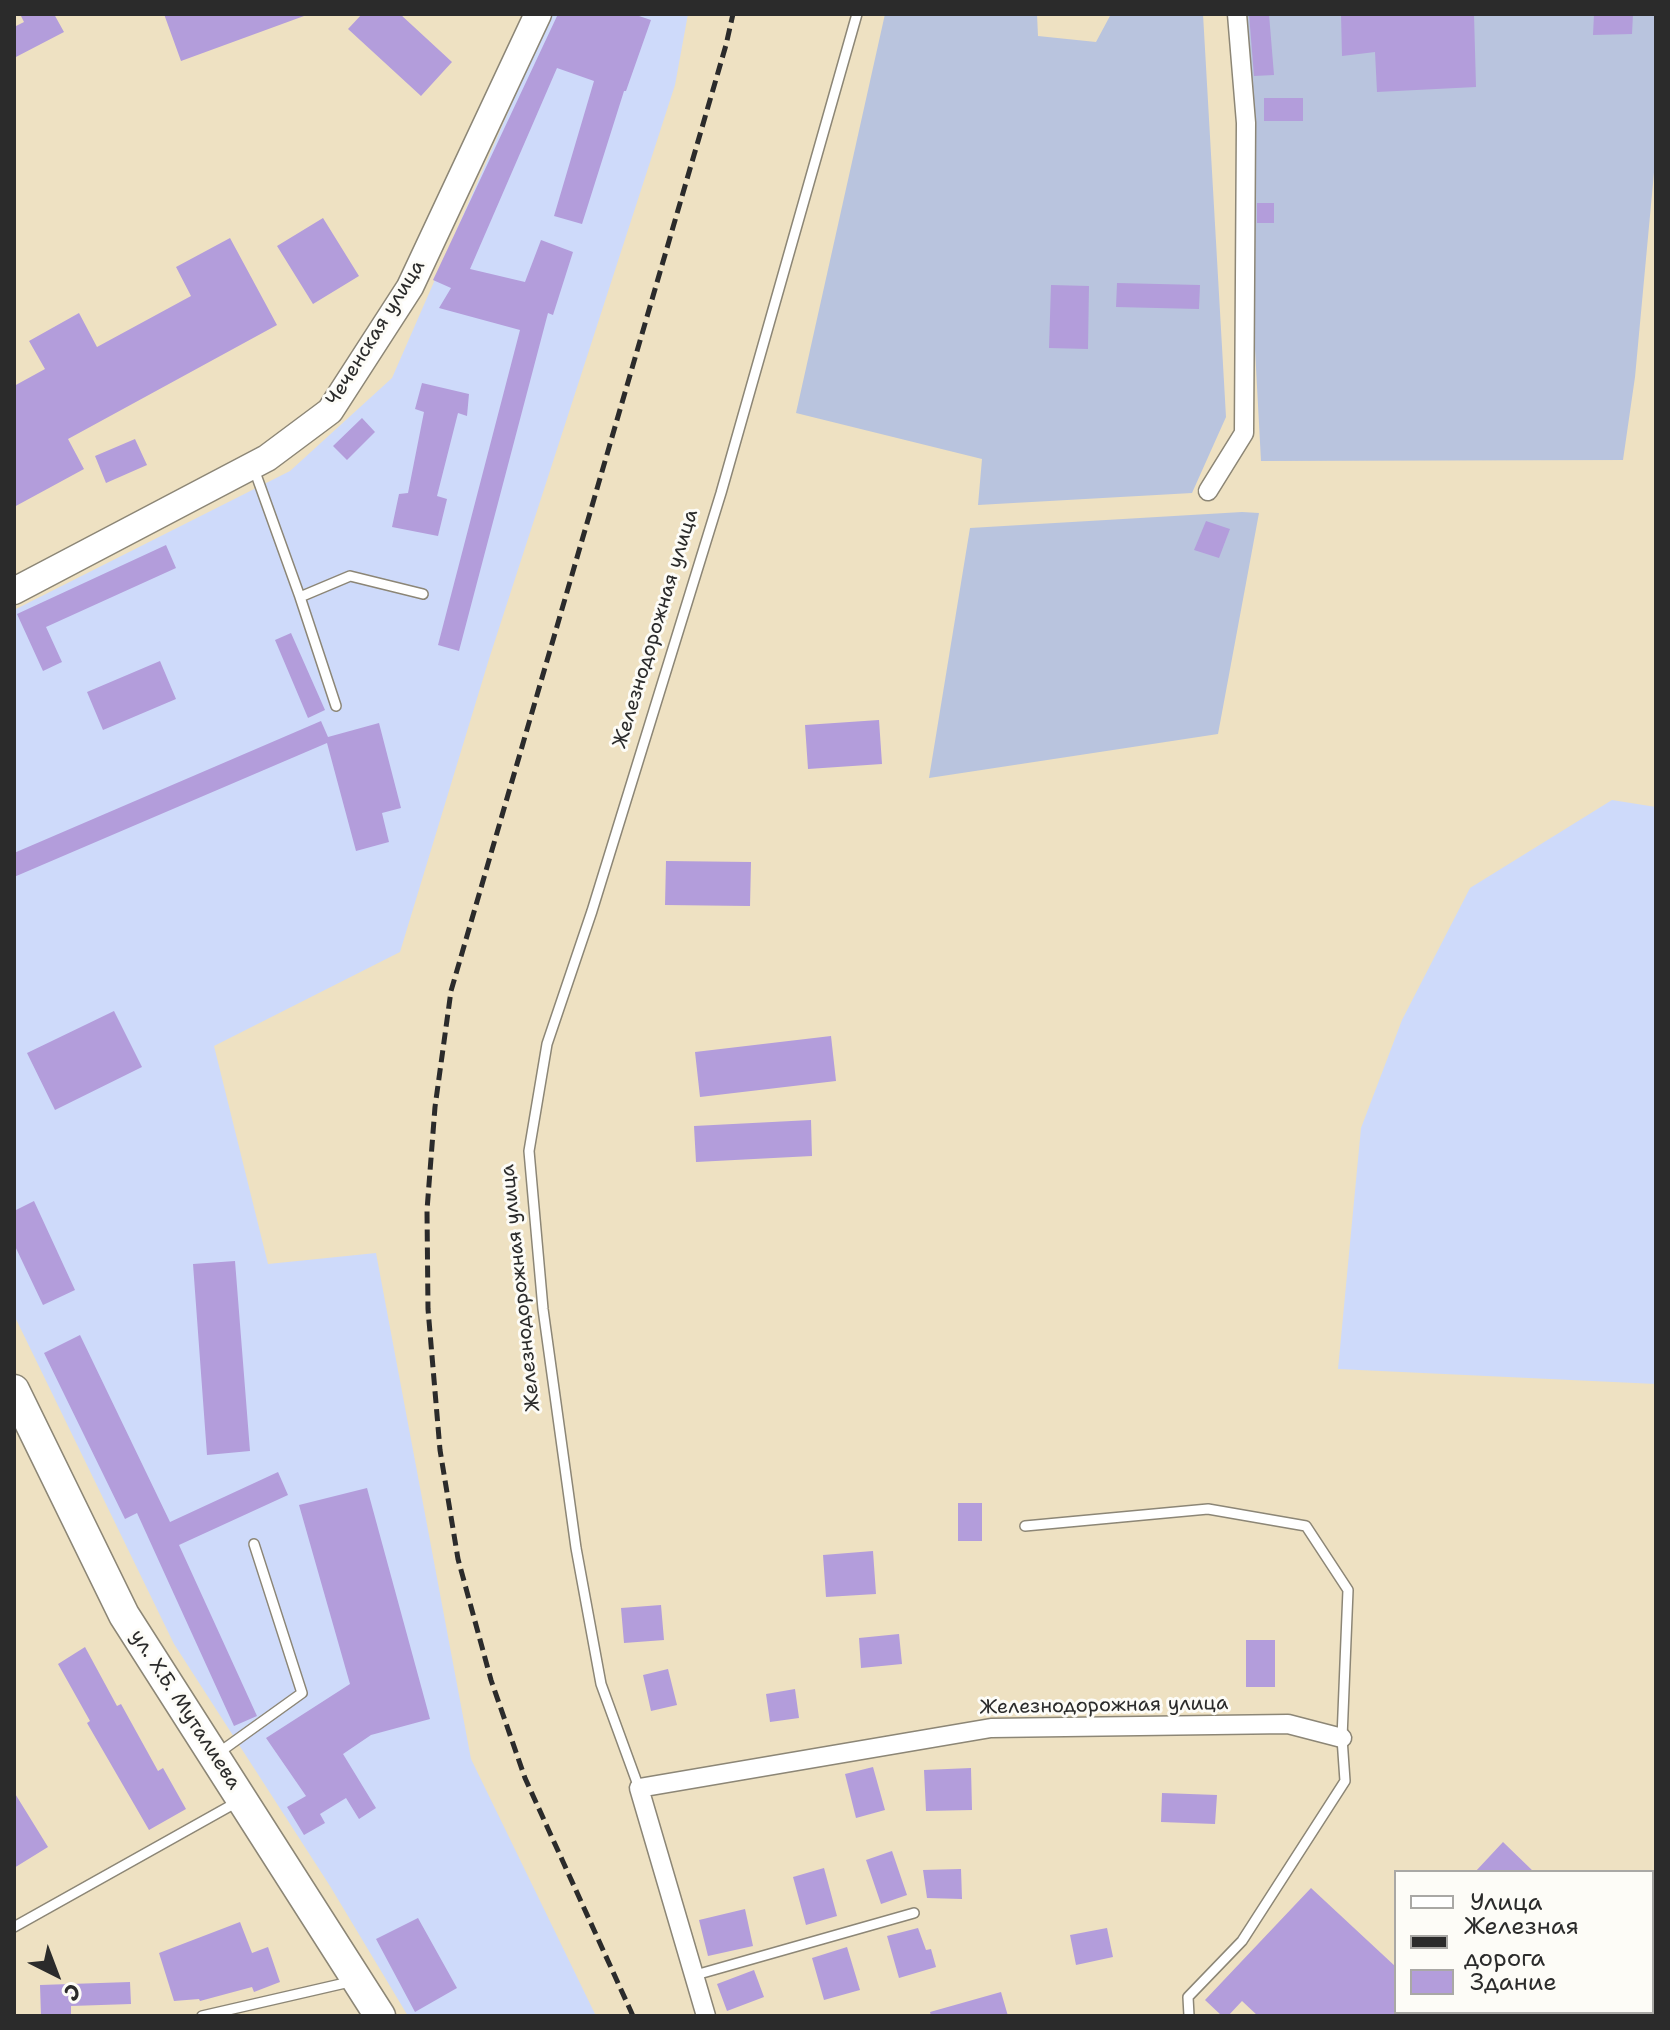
<!DOCTYPE html>
<html>
<head>
<meta charset="utf-8">
<style>
	body { margin:0 }
	#map { position:relative; width:1670px; height:2030px; overflow:hidden; background:#eee1c2; font-family:"Shantell Sans",sans-serif }
	canvas { display:block }
	.frame { position:absolute; inset:0; border:16px solid #2b2b2b; pointer-events:none }
	.legend { position:absolute; left:1394px; top:1870px; width:260px; height:144px; box-sizing:border-box; background:#fdfcf7; border:2px solid #a9a8a5; margin:0; padding:10px 14px; list-style:none; font-size:24px; color:#2b2b2b }
	.legend li { display:flex; align-items:center; gap:16px; height:40px }
	.legend b { width:40px; border:2px solid #a9a8a5 }
	.north { position:absolute; left:16px; top:1934px; width:80px; height:80px; -webkit-text-stroke:6px #fdfcf7; paint-order:stroke; rotate:138deg; font-size:22px; font-weight:700; line-height:32px; text-align:center; color:#2b2b2b }
	.north::after { content:''; display:block; margin:auto; width:28px; height:36px; background:#2b2b2b; clip-path:polygon(50% 0,100% 100%,50% 72%,0 100%) }
</style>
</head>
<body>
<div id="map">
<canvas width="1670" height="2030"></canvas>
<div class="frame"></div>
<ul class="legend">
<li><b style="height:10px;background:#fff"></b>Улица</li>
<li><b style="height:10px;background:#2b2b2b"></b>Железная дорога</li>
<li><b style="height:22px;background:#b39ddb"></b>Здание</li>
</ul>
<div class="north">С</div>
</div>
<script>
const c = document.querySelector('canvas').getContext('2d');
c.lineJoin = 'round';
function fill(path, color) {
  c.fillStyle = color;
  c.fill(path, 'evenodd');
}
function shape(rows) {
  const path = new Path2D();
  for (const r of rows) {
    path.moveTo(r[0], r[1]);
    for (let i = 2; i < r.length; i += 2) path.lineTo(r[i], r[i + 1]);
  }
  return path;
}
function trace(path, color, width, dash) {
  c.strokeStyle = color;
  c.lineWidth = width;
  c.lineCap = dash ? 'butt' : 'round';
  c.setLineDash(dash || []);
  c.stroke(path);
}
function drawText(font, color, halo, rows, align = 'center') {
  c.font = font + ' "Shantell Sans",sans-serif';
  c.lineWidth = 6;
  c.setLineDash([]);
  c.textBaseline = 'middle';
  c.strokeStyle = halo;
  c.fillStyle = color;
  for (const [text, x, y, turn = 0] of rows) {
    c.save();
    c.translate(x, y);
    c.rotate((+turn || 0) * Math.PI / 180);
    c.textAlign = isNaN(turn) ? turn : align;
    if (halo) c.strokeText(text, 0, 0);
    c.fillText(text, 0, 0);
    c.restore();
  }
}
const built = shape([
	[551,14,688,14,675,85,489,659,400,952,214,1046,268,1264,376,1253,471,1759,596,2016,408,2016,330,1886,174,1644,14,1315,14,610,290,471,392,378],
	[1612,800,1656,807,1656,1384,1338,1369,1361,1128,1402,1020,1470,888]
]);
const industrial = shape([
	[885,14,1037,14,1038,36,1096,42,1111,14,1203,14,1226,417,1192,493,978,505,982,459,796,413],
	[1237,14,1656,14,1656,151,1635,377,1623,460,1261,461],
	[1242,512,1259,513,1218,734,929,778,970,528]
]);
const building = shape([
	[20,14,54,14,64,32,14,58,14,27,24,22],
	[164,14,304,14,304,16,181,61],
	[362,14,400,14,452,62,421,96,348,29],
	[558,14,633,14,651,20,626,91,624,91,582,224,554,216,594,81,557,68,470,269,525,282,541,240,573,252,553,315,548,313,459,651,438,645,520,330,439,308,451,288,433,280],
	[1249,14,1269,14,1274,75,1254,76],
	[1341,14,1474,14,1476,87,1377,92,1375,52,1342,56],
	[1594,14,1633,14,1632,34,1593,35],
	[1264,98,1303,98,1303,121,1264,121],
	[1257,203,1274,203,1274,223,1257,223],
	[323,218,359,276,313,304,277,246],
	[230,238,277,325,68,439,84,469,14,507,14,386,45,369,29,341,79,313,97,347,191,296,176,267],
	[1117,283,1200,285,1199,309,1116,307],
	[1051,285,1089,286,1088,349,1049,348],
	[422,383,469,394,467,416,458,413,437,496,447,499,438,536,392,527,399,494,408,493,424,412,415,409],
	[362,418,375,432,347,460,333,446],
	[135,439,147,465,106,483,95,456],
	[1206,521,1230,529,1219,558,1194,550],
	[166,545,176,568,46,627,62,662,43,671,17,614],
	[291,633,325,710,308,718,275,640],
	[160,661,176,699,103,730,87,692],
	[879,720,882,764,808,769,805,725],
	[321,721,328,737,379,723,401,808,382,813,389,842,356,851,327,743,14,877,14,853],
	[666,861,751,862,750,906,665,905],
	[114,1011,142,1067,55,1110,27,1053],
	[831,1036,836,1081,700,1097,695,1052],
	[811,1120,812,1156,696,1162,694,1126],
	[34,1201,75,1290,43,1305,14,1244,14,1211],
	[235,1261,250,1451,207,1455,193,1264],
	[80,1335,170,1522,278,1472,288,1495,179,1545,257,1716,234,1726,137,1513,125,1519,44,1353],
	[367,1488,430,1719,371,1735,343,1754,376,1808,359,1819,346,1798,320,1814,325,1823,304,1835,287,1807,306,1796,266,1738,350,1684,299,1505],
	[958,1503,982,1503,982,1541,958,1541],
	[873,1551,876,1594,826,1597,823,1555],
	[661,1605,664,1640,624,1643,621,1608],
	[899,1634,902,1664,861,1668,859,1638],
	[1246,1640,1275,1640,1275,1687,1246,1687],
	[85,1647,117,1706,121,1704,158,1771,163,1768,186,1809,149,1830,87,1723,90,1721,58,1664],
	[668,1669,677,1705,651,1711,643,1675],
	[795,1689,799,1718,770,1722,766,1694],
	[873,1767,885,1810,856,1818,845,1774],
	[971,1768,972,1810,926,1811,924,1770],
	[14,1792,48,1847,14,1868],
	[1162,1793,1217,1795,1215,1824,1161,1822],
	[1503,1842,1534,1872,1475,1872],
	[892,1851,907,1895,881,1904,866,1860],
	[824,1868,837,1916,806,1925,793,1877],
	[961,1869,962,1899,927,1898,923,1870],
	[1311,1888,1396,1967,1396,2016,1258,2016,1242,2001,1228,2016,1222,2016,1205,2000],
	[745,1909,753,1946,708,1956,699,1920],
	[418,1918,457,1988,415,2012,376,1939],
	[240,1922,252,1953,268,1947,280,1982,254,1992,252,1987,200,2001,199,1999,174,2001,159,1953],
	[918,1928,926,1950,931,1949,936,1967,899,1978,887,1936],
	[1107,1928,1113,1957,1076,1965,1070,1935],
	[847,1947,860,1990,824,2000,812,1958],
	[754,1970,764,1997,727,2011,717,1984],
	[130,1982,131,2004,71,2006,71,2016,41,2016,40,1985],
	[1001,1992,1008,2016,931,2016,930,2012]
]);
const lane = shape([
	[254,469,300,597,350,576,423,594],
	[300,597,336,706],
	[1025,1526,1208,1509,1306,1526,1348,1590,1342,1738,1345,1781,1242,1941,1188,1997,1189,2016],
	[217,1754,302,1693,254,1544],
	[639,1788,601,1684,576,1548,543,1309,529,1151,547,1044,592,911,721,493,857,14],
	[14,1927,239,1801],
	[692,1976,914,1913],
	[202,2016,354,1981]
]);
const street = shape([
	[1208,491,1244,433,1246,123,1237,14],
	[706,2016,639,1788,991,1728,1288,1724,1342,1738]
]);
const secondary = shape([
	[14,591,267,458,330,411,410,287,538,14]
]);
const primary = shape([
	[14,1390,124,1615,380,2016]
]);
const rail = shape([
	[633,2016,525,1778,491,1680,458,1559,440,1450,428,1309,427,1210,435,1107,451,991,726,45,733,14]
]);
const streetNames = [
	["Чеченская улица",376,333,-58],
	["Железнодорожная улица",656,629,-73],
	["Железнодорожная улица",521,1288,-96],
	["Железнодорожная улица",1104,1706,-1],
	["ул. Х.Б. Муталиева",185,1710,57]
];
fill(built, '#cedafa');
fill(industrial, '#b9c4de');
fill(building, '#b39ddb');
trace(lane, '#8c8676', 12);
trace(street, '#8c8676', 21);
trace(secondary, '#8c8676', 29);
trace(primary, '#8c8676', 33);
trace(lane, '#fff', 9);
trace(street, '#fff', 18);
trace(secondary, '#fff', 26);
trace(primary, '#fff', 30);
trace(rail, '#2b2b2b', 5, [12, 6]);
drawText('20px', '#2b2b2b', '#fdfcf7', streetNames);
</script>
</body>
</html>
